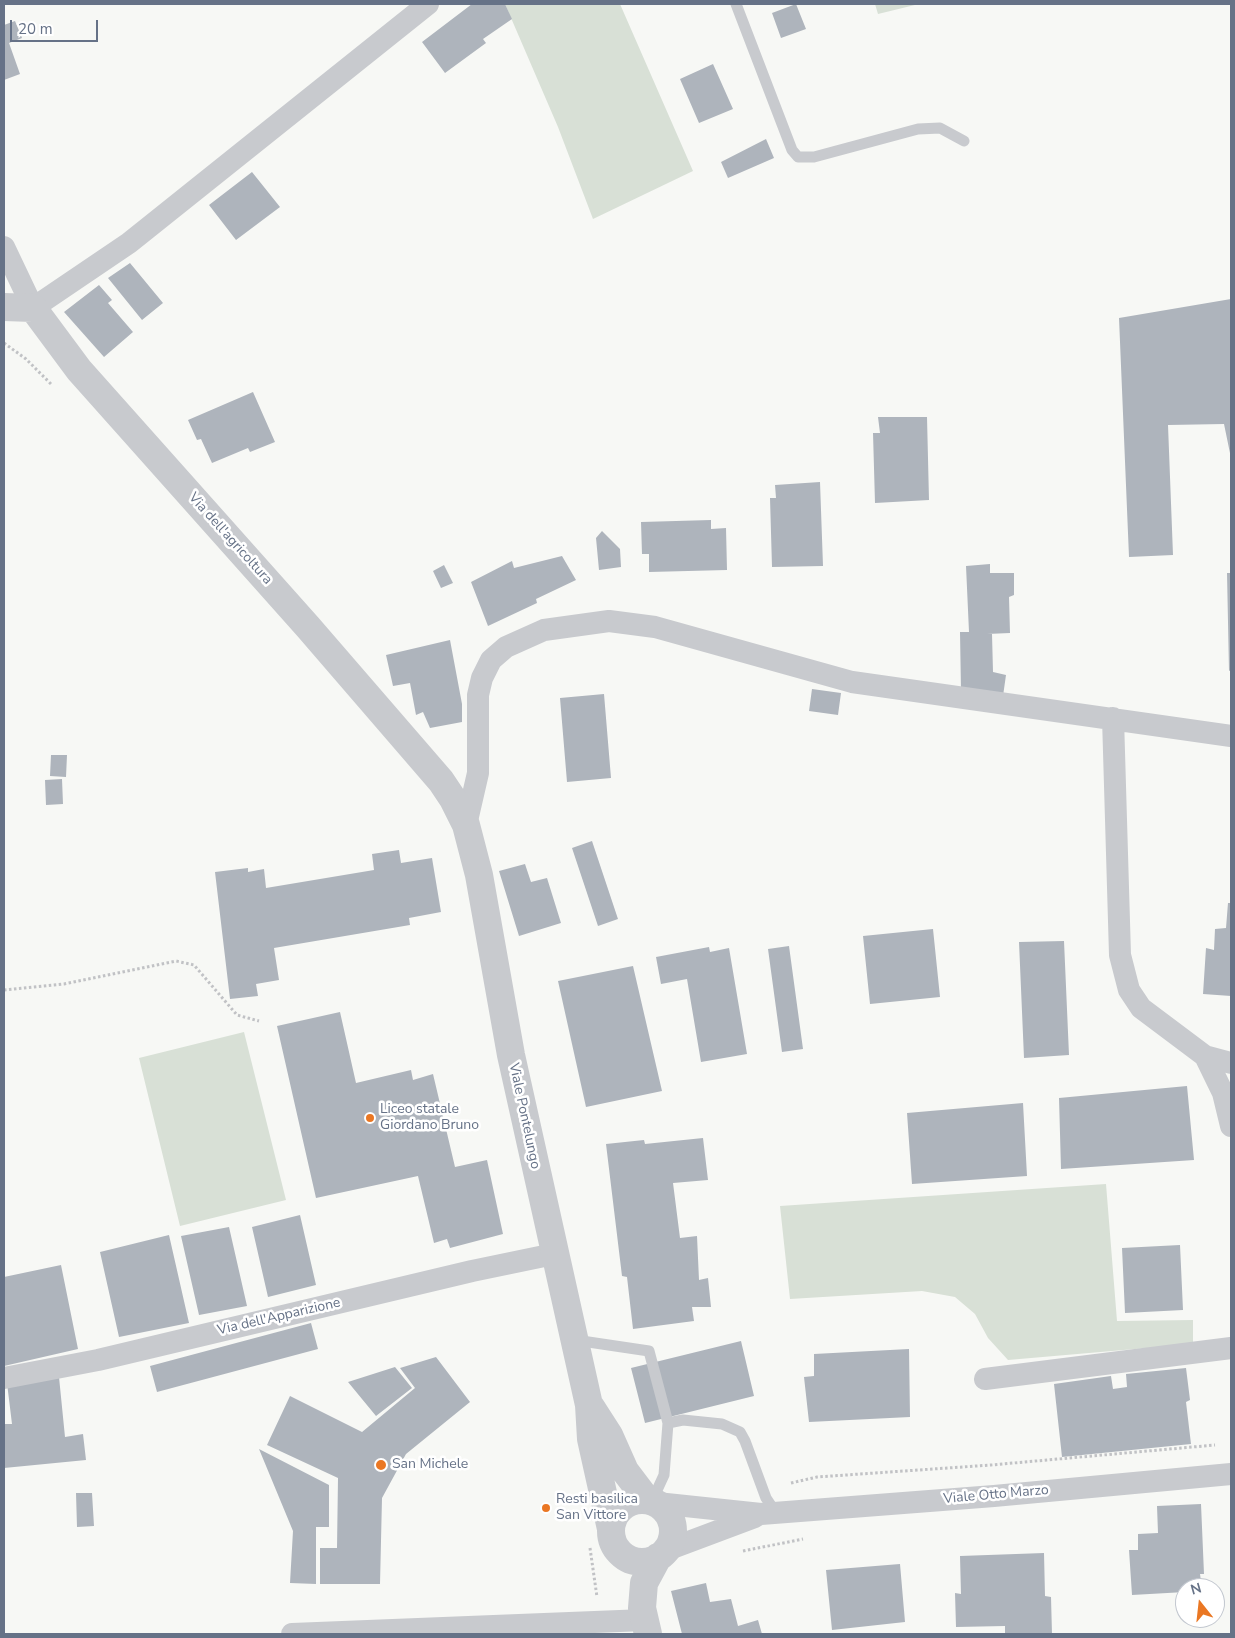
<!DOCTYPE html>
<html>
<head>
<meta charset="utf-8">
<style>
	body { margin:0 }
	#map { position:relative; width:1235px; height:1638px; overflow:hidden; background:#f7f8f5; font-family:"Nunito Sans",sans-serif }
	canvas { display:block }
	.frame { position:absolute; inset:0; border:5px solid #667287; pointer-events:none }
	.north { position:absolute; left:1175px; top:1578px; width:50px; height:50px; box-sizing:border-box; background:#fff; border:1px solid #c2c7cf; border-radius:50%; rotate:344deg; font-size:14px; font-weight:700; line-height:20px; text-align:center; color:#667287 }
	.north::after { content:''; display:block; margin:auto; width:18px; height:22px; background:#ea7723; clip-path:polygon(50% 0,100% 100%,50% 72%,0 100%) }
	.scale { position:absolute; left:10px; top:20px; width:88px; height:22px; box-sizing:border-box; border:2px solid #667287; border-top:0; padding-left:6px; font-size:15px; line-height:18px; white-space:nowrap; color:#667287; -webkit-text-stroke:4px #fff; paint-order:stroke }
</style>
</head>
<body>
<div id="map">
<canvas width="1235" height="1638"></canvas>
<div class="frame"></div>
<div class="north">N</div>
<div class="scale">20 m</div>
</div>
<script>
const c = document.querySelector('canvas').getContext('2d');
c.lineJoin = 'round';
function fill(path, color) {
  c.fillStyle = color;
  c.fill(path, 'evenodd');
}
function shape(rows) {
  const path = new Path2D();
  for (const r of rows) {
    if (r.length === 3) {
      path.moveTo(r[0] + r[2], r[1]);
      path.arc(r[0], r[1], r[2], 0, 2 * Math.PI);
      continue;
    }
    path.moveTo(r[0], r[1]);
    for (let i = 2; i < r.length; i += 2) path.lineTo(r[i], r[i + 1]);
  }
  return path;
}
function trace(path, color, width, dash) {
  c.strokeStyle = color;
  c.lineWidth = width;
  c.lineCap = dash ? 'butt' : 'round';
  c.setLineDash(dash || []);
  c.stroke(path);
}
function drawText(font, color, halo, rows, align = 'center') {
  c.font = font + ' "Nunito Sans",sans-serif';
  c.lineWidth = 5;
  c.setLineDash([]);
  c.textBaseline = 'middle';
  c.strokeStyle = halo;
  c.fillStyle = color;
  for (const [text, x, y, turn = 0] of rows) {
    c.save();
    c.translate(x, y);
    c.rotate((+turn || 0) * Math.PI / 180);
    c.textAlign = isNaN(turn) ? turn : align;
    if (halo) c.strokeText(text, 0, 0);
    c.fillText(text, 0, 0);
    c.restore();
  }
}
const green = shape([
	[505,4,620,4,693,171,593,219,558,127],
	[875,4,919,4,878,14],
	[244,1032,286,1200,180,1226,139,1058],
	[1106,1184,1117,1321,1193,1320,1193,1344,1008,1360,988,1338,975,1314,955,1297,922,1291,790,1299,780,1206]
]);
const building = shape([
	[472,4,505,4,512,19,483,39,486,43,445,73,422,42],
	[796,4,806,29,781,38,772,13],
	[15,21,22,38,9,43,20,74,4,80,4,25],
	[713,64,733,109,699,123,680,79],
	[766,139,774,158,728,178,721,162],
	[252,172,280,207,236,240,209,205],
	[130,263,163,303,142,320,108,278],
	[99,285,112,300,108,303,133,332,104,357,64,312],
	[1231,299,1231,458,1224,424,1168,425,1173,555,1129,557,1119,318],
	[253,392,275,442,250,452,248,448,212,463,201,439,197,440,188,420],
	[878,417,927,417,929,500,875,503,873,433,880,433],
	[820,482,823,566,772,567,770,498,776,498,775,485],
	[711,520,711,529,726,528,727,570,649,572,649,554,642,554,641,522],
	[602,531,620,549,621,567,599,570,596,538],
	[562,556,576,580,536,599,537,603,488,626,471,582,512,561,514,568],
	[990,564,990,573,1014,573,1014,595,1009,597,1010,633,987,634,992,634,993,672,1006,675,1003,696,961,691,960,632,969,632,966,566],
	[444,565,453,583,441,588,433,571],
	[1227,573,1231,573,1231,670,1229,671],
	[450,640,462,704,462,722,430,728,423,712,416,715,410,683,393,686,386,655],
	[812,689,841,693,838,715,809,711],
	[604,694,611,778,567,782,560,698],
	[51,755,67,755,66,777,50,776],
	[62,779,63,804,46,805,45,780],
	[592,841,618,919,598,926,572,848],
	[399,850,401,863,432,858,441,912,409,918,410,925,274,948,279,980,256,984,258,996,230,999,215,872,248,868,248,872,264,869,266,888,374,870,372,854],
	[525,864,531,882,547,878,561,923,519,936,499,871],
	[1228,903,1231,903,1231,996,1203,994,1206,948,1214,950,1215,929,1226,928],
	[933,929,940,997,870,1004,863,936],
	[1064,941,1069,1055,1024,1058,1019,942],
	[789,946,803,1049,782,1052,768,949],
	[709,947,710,952,729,948,747,1054,701,1062,687,979,661,984,656,957],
	[633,966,662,1091,586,1107,558,981],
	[340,1012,356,1083,411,1070,413,1080,433,1074,455,1167,487,1160,503,1234,450,1248,447,1239,434,1243,418,1176,316,1198,277,1026],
	[1187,1086,1194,1160,1061,1169,1059,1098],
	[1023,1103,1027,1176,912,1184,907,1113],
	[703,1138,708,1180,673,1183,680,1238,697,1236,699,1280,708,1278,711,1307,692,1307,694,1321,633,1329,627,1277,622,1276,606,1144,644,1140,645,1144],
	[300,1215,316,1285,268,1297,252,1227],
	[229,1227,247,1306,199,1315,181,1236],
	[169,1235,189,1323,119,1337,100,1252],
	[1180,1245,1183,1310,1125,1313,1122,1248],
	[61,1265,78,1349,4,1366,4,1277],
	[311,1323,318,1349,157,1392,150,1366],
	[741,1341,754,1396,645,1423,631,1368],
	[909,1349,910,1417,809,1422,804,1377,814,1376,814,1354],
	[436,1357,470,1402,406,1454,382,1498,380,1584,320,1584,320,1548,337,1548,338,1478,267,1445,290,1396,362,1432,415,1388,400,1368],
	[395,1367,412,1388,376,1416,348,1382],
	[1186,1368,1190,1400,1186,1402,1191,1444,1062,1457,1054,1384,1111,1376,1113,1389,1127,1387,1126,1374],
	[59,1377,65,1437,83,1434,86,1460,4,1468,4,1424,12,1424,7,1383],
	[259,1449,329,1485,329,1527,316,1527,316,1584,290,1583,293,1531],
	[76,1493,92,1493,94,1526,77,1527],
	[1201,1504,1204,1574,1200,1574,1202,1588,1185,1588,1185,1592,1132,1595,1129,1550,1138,1550,1138,1534,1158,1533,1157,1506],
	[1044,1553,1045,1596,1051,1597,1052,1634,1005,1634,1005,1626,956,1627,955,1593,961,1594,960,1556],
	[900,1564,905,1622,832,1630,826,1570],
	[706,1583,710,1602,731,1599,738,1626,758,1620,762,1634,682,1634,671,1591]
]);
const path = shape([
	[4,343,26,359,52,385],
	[4,990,64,984,176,961,194,965,237,1015,259,1021],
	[791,1483,817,1477,991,1465,1215,1445],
	[590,1548,597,1597],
	[743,1551,803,1539]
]);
const service = shape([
	[736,4,792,150,798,157,814,157,918,129,940,128,964,141],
	[575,1340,649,1351,668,1423,664,1475,652,1501],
	[668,1423,683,1420,722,1424,740,1432,745,1441,766,1498,776,1513]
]);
const minor = shape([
	[4,247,33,308,129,243,428,4],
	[1113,718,1120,955,1129,990,1141,1008,1205,1056,1223,1093,1231,1126],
	[466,825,478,773,478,695,482,678,491,660,506,647,544,630,609,621,655,627,852,682,1231,736],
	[1205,1056,1231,1063],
	[4,1378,98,1360,472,1271,554,1254],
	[985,1379,1231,1348],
	[657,1503,761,1514,994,1496,1231,1474],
	[667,1550,755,1517],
	[292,1634,645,1620]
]);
const tertiary = shape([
	[4,307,33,308,79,370,308,627,441,781,453,799,466,825,479,875,511,1055,589,1405,591,1439,611,1529],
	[591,1407,609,1435,625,1471,647,1500],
	[642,1531,31],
	[648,1634,642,1608,644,1583,658,1557]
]);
const markers = [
	[370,1118,5,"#ea7723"],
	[381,1465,6,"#ea7723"],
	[546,1508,5,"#ea7723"]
];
const streetNames = [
	["Via dell'agricoltura",230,539,48],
	["Viale Pontelungo",524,1116,78],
	["Via dell'Apparizione",279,1317,-13],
	["Viale Otto Marzo",996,1495,-5]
];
const poiNames = [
	["Liceo statale",380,1110],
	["Giordano Bruno",380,1126],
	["San Michele",392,1465],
	["Resti basilica",556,1500],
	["San Vittore",556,1516]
];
fill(green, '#d8e0d6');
fill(building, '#aeb4bc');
trace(path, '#c1c2c5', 3, [2.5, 2.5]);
trace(service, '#c8cace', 11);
trace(minor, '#c8cace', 22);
trace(tertiary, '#c8cace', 28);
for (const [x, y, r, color] of markers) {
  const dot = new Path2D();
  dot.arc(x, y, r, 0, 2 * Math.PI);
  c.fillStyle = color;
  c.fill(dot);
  trace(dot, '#fff', 2);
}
drawText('14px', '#667287', '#fff', streetNames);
drawText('14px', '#667287', '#fff', poiNames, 'left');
</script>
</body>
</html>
